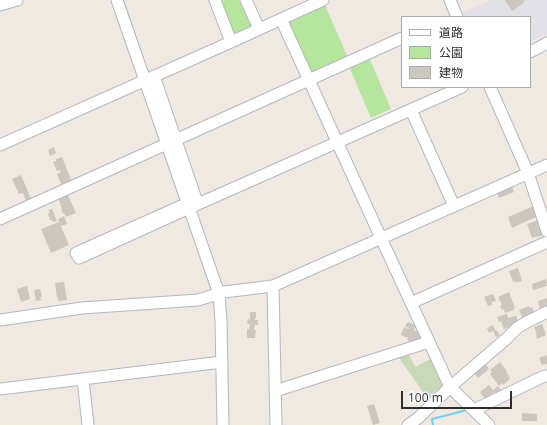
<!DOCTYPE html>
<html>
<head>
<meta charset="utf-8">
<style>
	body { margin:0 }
	#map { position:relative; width:547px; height:425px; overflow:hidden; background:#efe9e1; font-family:"Open Sans","Noto Sans JP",sans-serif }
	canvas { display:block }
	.legend { position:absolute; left:401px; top:16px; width:130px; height:72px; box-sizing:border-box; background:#fff; border:1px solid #ababab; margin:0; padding:5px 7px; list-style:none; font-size:12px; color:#2e2e2e }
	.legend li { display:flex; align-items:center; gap:8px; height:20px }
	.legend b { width:20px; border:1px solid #ababab }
	.scale { position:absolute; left:401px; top:391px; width:111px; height:18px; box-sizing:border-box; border:2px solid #2e2e2e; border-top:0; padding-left:5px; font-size:12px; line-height:14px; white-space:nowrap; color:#2e2e2e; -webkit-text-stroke:3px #fff; paint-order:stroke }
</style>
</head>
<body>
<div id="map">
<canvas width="547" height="425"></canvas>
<ul class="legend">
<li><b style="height:5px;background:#fff"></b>道路</li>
<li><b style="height:11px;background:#b6e59e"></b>公園</li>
<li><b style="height:11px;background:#cbc7bf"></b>建物</li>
</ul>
<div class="scale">100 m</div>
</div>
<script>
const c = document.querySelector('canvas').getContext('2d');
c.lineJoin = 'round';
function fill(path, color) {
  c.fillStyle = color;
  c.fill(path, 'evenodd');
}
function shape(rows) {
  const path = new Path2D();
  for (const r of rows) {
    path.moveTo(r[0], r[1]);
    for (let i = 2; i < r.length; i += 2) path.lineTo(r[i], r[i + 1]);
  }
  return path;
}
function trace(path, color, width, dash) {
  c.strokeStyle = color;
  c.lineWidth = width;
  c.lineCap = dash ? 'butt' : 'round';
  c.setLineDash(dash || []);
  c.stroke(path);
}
const industrial = shape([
	[491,0,547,0,547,33,530,42,530,17,460,17,459,14]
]);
const green = shape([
	[217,0,244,0,256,26,233,38],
	[324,3,349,60,313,76,286,19],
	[368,55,391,109,371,118,348,64]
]);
const cemetery = shape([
	[408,352,415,367,434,357,445,384,430,402,397,355]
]);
const stream = shape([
	[123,0,143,59],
	[433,425,432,419,467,410]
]);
const building = shape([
	[505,0,526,0,523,1,524,3,512,11],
	[54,147,56,153,50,156,48,150],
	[62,157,72,182,62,186,57,174,61,172,60,170,57,171,53,162,56,161,56,159],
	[21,175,32,201,27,203,23,193,19,194,12,179],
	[512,186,514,192,499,198,497,193],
	[67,193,76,213,66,217,64,213,63,214,61,209,62,209,58,197],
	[534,206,538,216,512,228,508,217],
	[52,209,57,221,53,222,52,220,50,220,48,214,50,213,49,210],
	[64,216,67,224,61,226,58,219],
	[538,220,543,235,532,238,527,224],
	[59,222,69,245,51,253,41,229],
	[518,268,522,281,516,283,515,281,513,282,509,271],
	[546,279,547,283,546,284,547,286,533,290,532,284],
	[64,282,67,300,58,301,58,298,57,298,55,283],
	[27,286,30,299,21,302,17,289],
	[40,289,42,297,40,297,41,300,36,301,34,290],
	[509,292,515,308,514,308,514,310,505,313,504,309,502,310,500,306,502,305,498,297],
	[493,294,496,301,492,302,492,305,488,306,484,297],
	[547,298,547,307,540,310,538,301],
	[529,306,530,308,532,307,535,314,523,319,519,310],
	[250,312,256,312,256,318,255,318,255,320,258,320,258,325,255,325,254,330,256,330,255,338,247,338,247,329,249,329,250,324,247,324,248,319,250,320],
	[507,314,508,318,516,316,519,322,516,325,504,329,501,321,499,322,497,317],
	[409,322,416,326,414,330,422,334,417,343,412,340,411,342,407,340,408,338,401,335,404,327,408,329,409,328,405,326,407,323,408,323],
	[542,324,546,335,537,339,536,334,537,334,534,327],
	[493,325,496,331,497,330,500,336,496,337,493,331,489,333,487,328],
	[547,355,547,364,542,365,539,358],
	[500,362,507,371,506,372,510,377,509,378,510,379,503,385,502,383,499,386,490,374,492,372,490,370],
	[485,363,489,369,478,378,473,371],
	[489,385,493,390,498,386,501,390,496,394,494,392,485,399,480,392],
	[374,404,380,423,373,425,367,406],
	[522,413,537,414,537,421,522,421]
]);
const minor = shape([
	[117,0,219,294,221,321,223,425],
	[215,0,231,42],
	[246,0,259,29],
	[450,0,457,17],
	[0,5,17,0],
	[281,19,381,238,450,387,489,425],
	[530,52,547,43],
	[154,76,196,199],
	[490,87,528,173,547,231],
	[411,110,454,206],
	[0,145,231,42,323,0],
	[188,203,76,253,79,258,189,208,462,87],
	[0,219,402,38],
	[273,286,276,425],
	[411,303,547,242],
	[0,320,82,308,198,300,224,292,273,286,547,165],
	[83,379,88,425],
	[0,389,222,362],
	[275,391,429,342],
	[474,410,542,377,547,376],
	[408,425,417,419,450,387,506,339,517,328,527,322,547,312]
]);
fill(industrial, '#e3e1e8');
fill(green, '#b6e59e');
fill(cemetery, '#c8d9b8');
trace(stream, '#75cff0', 2);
fill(building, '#cbc7bf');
trace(minor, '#b4b7c1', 13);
trace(minor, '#fff', 11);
</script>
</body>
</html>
